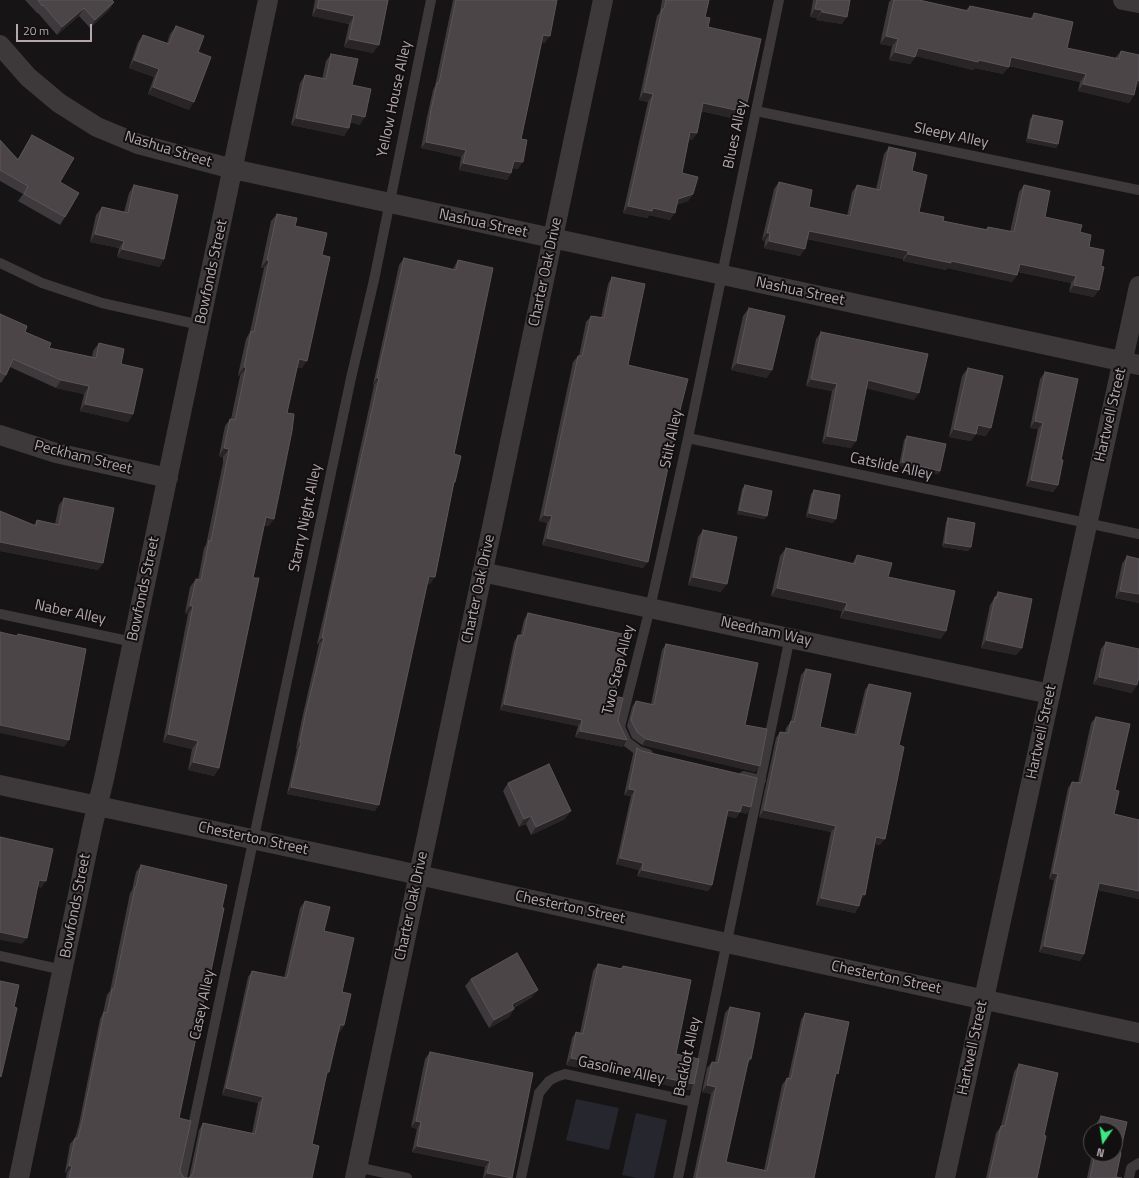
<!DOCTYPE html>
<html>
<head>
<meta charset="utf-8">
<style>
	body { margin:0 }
	#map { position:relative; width:1139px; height:1178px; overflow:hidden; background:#161415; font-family:"Titillium Web",sans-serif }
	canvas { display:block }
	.north { position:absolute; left:1083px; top:1122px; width:40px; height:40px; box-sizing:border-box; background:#110f10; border:1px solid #534c50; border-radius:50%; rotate:193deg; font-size:11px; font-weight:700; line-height:16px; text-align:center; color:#b6a7af }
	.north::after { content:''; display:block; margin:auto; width:14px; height:18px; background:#3be881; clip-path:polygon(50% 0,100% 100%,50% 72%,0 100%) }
	.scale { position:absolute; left:16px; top:24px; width:76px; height:18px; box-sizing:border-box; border:2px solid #b6a7af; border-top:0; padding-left:5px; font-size:12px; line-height:14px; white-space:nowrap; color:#b6a7af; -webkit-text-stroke:3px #110f10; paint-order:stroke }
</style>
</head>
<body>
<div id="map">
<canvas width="1139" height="1178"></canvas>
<div class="north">N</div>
<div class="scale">20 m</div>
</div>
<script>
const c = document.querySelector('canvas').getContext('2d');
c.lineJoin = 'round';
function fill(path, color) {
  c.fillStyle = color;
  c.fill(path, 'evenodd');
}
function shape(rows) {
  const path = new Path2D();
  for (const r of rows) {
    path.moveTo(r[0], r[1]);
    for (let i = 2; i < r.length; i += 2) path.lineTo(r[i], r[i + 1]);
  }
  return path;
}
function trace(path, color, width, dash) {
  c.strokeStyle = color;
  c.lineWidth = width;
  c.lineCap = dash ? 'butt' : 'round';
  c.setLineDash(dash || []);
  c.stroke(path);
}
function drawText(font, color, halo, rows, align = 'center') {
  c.font = font + ' "Titillium Web",sans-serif';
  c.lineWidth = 4;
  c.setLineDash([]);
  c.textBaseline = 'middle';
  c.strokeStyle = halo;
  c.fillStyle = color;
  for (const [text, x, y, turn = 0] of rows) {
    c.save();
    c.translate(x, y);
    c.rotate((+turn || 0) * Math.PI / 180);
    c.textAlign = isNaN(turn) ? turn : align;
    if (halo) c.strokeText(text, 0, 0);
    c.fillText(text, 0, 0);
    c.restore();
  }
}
const green = shape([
	[576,1099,619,1108,609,1150,566,1140],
	[636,1113,667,1120,654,1178,637,1178,622,1175]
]);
const lane = shape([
	[756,111,1139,190],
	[0,263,42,283,102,303,200,325],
	[688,438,1139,534],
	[0,614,133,642],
	[648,754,639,751,627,742,620,727,650,608,688,438,779,0],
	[744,776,761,780],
	[0,956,63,970],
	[357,1167,407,1178],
	[182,1178,351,378,374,280,431,0],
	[521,1178,539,1093,549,1081,556,1077,565,1074,694,1102],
	[678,1178,790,637],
	[1129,1178,1131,1168,1139,1163]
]);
const street = shape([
	[1123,0,1139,3],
	[0,45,28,77,59,103,97,127,138,144,233,169,1139,365],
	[0,435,56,453,168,478],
	[482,572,1050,694],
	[0,785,387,868,958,994,1139,1033],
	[19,1178,92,828,104,779,268,0],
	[355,1178,603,0],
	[945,1178,1139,286]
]);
const wall = shape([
	[25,0,112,0,114,2,109,10,90,28,79,16,57,35,38,13,37,13],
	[315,0,388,0,373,53,344,47,349,24,312,16],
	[453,0,557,0,545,43,542,42,521,139,518,169,512,168,511,173,507,180,459,170,461,157,421,148,427,117,433,90,435,86],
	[662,0,709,0,705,17,708,27,745,112,740,120,701,111,697,133,692,140,689,139,682,173,693,194,688,201,676,205,670,220,649,215,647,218,623,213,648,102,639,100,657,16,660,12],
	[813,0,850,0,842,24,816,20,817,18,810,17],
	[891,0,919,0,966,10,970,6,1030,19,1034,13,1067,48,1115,58,1121,51,1136,89,1134,95,1129,103,1078,91,1080,82,1009,66,1003,74,975,68,973,70,916,56,910,64,889,60,892,46,880,44,889,2],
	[176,26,198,52,189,110,148,94,154,77,129,68,138,42,143,35,167,43,170,34],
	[331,54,352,85,360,125,350,122,349,128,344,136,291,125,300,83,305,75,322,79,326,61],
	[1033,115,1058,144,1056,148,1026,142,1030,119],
	[32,135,60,182,65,217,60,225,18,201,23,194,0,181,0,140,18,159,27,143],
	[889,147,912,171,919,212,943,221,986,229,988,227,1010,232,1019,192,1024,185,1045,217,1080,232,1089,247,1094,297,1069,292,1071,283,1018,272,1017,275,1012,282,947,268,946,270,903,261,903,259,807,239,800,256,764,248,765,241,762,240,774,189,779,182,809,207,847,216,852,192,857,185,876,189,884,154],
	[134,185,164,259,159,267,117,257,119,248,90,242,96,215,102,207,124,212,129,193],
	[277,214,295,226,322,255,302,368,297,367,287,413,269,526,264,525,253,578,219,768,214,776,188,770,192,749,163,742,188,614,185,613,190,587,196,579,198,580,204,548,206,545,223,463,223,457,219,456,225,426,230,419,231,419,240,376,238,375,246,339,250,332,264,268,261,268,271,221],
	[404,258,453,270,454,267,458,260,454,454,455,482,453,485,430,584,427,583,375,811,287,794,297,749,296,749,301,723,319,644,317,644,325,610,374,385,373,385,399,265],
	[612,277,628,365,681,406,643,568,542,545,547,523,539,521,573,362,578,356,579,356,586,322,591,316,601,318,608,284],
	[749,308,767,378,731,370,743,316],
	[0,314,49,348,92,357,93,351,99,343,121,364,133,414,128,422,80,411,84,394,56,388,10,367,6,375,1,383,0,382],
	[821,332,914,400,866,388,851,448,822,443,832,391,806,386,816,339],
	[968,368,986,436,976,434,971,441,949,437,962,376],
	[1045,372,1061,460,1058,485,1053,492,1026,486,1038,429,1030,428,1040,379],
	[907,436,940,471,938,474,899,466,904,440],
	[745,485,767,516,764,519,737,514,742,489],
	[814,490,833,523,806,517,811,494],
	[64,498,103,563,98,570,0,551,0,511,34,525,37,520,55,524,59,505],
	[948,518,971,547,968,551,942,547,946,522],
	[703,530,721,592,688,585,698,537],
	[786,548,852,564,857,555,888,577,941,639,840,618,842,611,771,596,780,556],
	[1127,556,1139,603,1115,598,1122,564],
	[998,592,1022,648,1016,655,981,648,990,605],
	[528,613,615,696,623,747,575,737,578,726,500,710,514,642,518,635,520,636,524,620],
	[1106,642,1132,693,1093,684,1101,649],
	[666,644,745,725,755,772,642,745,632,738,627,726,632,707,636,701,651,704,662,650],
	[806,669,820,727,854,735,865,690,869,684,899,745,880,845,875,844,859,906,855,913,816,905,831,832,759,817,776,738,780,732,785,733,786,728,791,721,801,675],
	[1096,717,1115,790,1114,814,1139,820,1139,899,1098,890,1084,954,1080,961,1039,952,1054,880,1049,879,1068,788,1072,782,1078,783,1091,723],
	[637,748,747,814,740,812,736,818,727,816,712,885,708,891,637,876,639,870,616,864,631,796,624,795,633,754],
	[508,783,565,819,531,835,526,824,519,827,503,791],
	[141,865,208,979,179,1118,181,1174,185,1178,189,1178,199,1130,203,1123,252,1133,258,1103,222,1095,248,977,252,971,284,978,300,908,305,901,324,931,342,992,344,1025,340,1032,339,1032,325,1078,312,1144,312,1178,66,1178,67,1173,65,1172,70,1144,75,1138,79,1124,100,1019,103,1013,107,995,110,991,130,893,132,890,136,872],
	[598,964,620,969,623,966,676,1054,690,1090,566,1065,572,1038,576,1032,580,1033,593,971],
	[471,979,532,997,514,1008,509,1017,489,1028,465,986],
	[730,1007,751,1059,747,1064,726,1162,764,1170,782,1085,787,1078,788,1079,801,1020,805,1013,835,1078,814,1178,693,1178,711,1094,702,1092,707,1068,712,1062,715,1062,725,1013],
	[430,1052,512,1178,483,1178,485,1167,412,1152,417,1129,411,1127,425,1059],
	[1019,1064,1044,1135,1037,1178,986,1178,996,1133,1001,1126,1014,1072],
	[1101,1116,1127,1122,1120,1152,1121,1153,1116,1177,1122,1178,1087,1178,1092,1154,1115,1154,1115,1130,1095,1130,1097,1122]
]);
const shadedWall = shape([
	[114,2,109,10,90,28,95,20],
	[84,8,79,16,57,35,62,27],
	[317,8,354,16,349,24,312,16],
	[815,9,822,10,817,18,810,17],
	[822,12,847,17,842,24,816,20],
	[543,35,550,36,545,43,539,41],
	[886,36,898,39,892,46,880,44],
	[349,39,379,45,373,53,344,47],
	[918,48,979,60,1009,67,1003,74,975,68,973,70,912,55],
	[895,52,915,57,910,64,889,60],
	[1011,57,1086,74,1080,82,1006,65],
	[134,60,159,69,154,77,129,68],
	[1137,80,1139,81,1139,84,1136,89,1132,88],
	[1083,84,1134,95,1129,103,1078,91],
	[153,87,194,102,189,110,148,94],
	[644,92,653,94,648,102,639,100],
	[703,103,745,112,740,120,698,110],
	[352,114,365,117,360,125,347,121],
	[296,118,349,128,344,136,291,125],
	[690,132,697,133,692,140,685,139],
	[1028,138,1058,144,1056,148,1026,142],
	[426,142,466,150,461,157,421,148],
	[514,161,523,162,518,169,509,167],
	[463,163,511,173,507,180,459,170],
	[693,194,688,201,673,206,678,199],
	[628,206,653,208,675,213,670,220,649,215,647,218,623,213],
	[809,231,908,251,903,259,804,238],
	[767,233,770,233,765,241,762,240],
	[95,234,124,241,119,248,90,242],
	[769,241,805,249,800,256,764,248],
	[122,249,164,259,159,267,117,257],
	[908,254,951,261,1017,275,1012,282,947,268,946,270,903,261],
	[267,260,269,261,264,268,261,268],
	[1020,264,1076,276,1071,283,1015,271],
	[1074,285,1099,290,1094,297,1069,292],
	[299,359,307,361,302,368,293,367],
	[737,363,772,370,767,378,731,370],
	[244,367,246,368,240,376,238,375],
	[377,378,379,378,374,385,373,385],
	[811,379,837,384,832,391,806,386],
	[61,380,89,386,84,394,56,388],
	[868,380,919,393,914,400,863,387],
	[85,404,133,414,128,422,80,411],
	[1035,421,1043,423,1038,429,1030,428],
	[978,425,991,428,986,436,976,434,971,441,949,437,954,429],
	[827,436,856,441,851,448,822,443],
	[224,448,229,449,223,457,219,456],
	[902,462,940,471,938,474,899,466],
	[1031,480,1058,485,1053,492,1026,486],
	[739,510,767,516,764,519,737,514],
	[809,513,836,519,833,523,806,517],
	[544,515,552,516,547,523,539,521],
	[266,517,274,519,269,526,260,525],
	[547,538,648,562,643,568,542,545],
	[0,542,103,563,98,570,0,551],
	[945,543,971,547,968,551,942,547],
	[429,576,435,577,430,584,424,583],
	[693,577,727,584,721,592,688,585],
	[777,588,847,603,842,611,771,596],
	[1120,591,1139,594,1139,603,1115,598],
	[190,606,193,606,188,614,185,613],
	[845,610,946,631,941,639,840,618],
	[322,638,324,638,319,644,317,644],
	[986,640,1022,648,1016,655,981,648],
	[1099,677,1137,685,1132,693,1093,684],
	[504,704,582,720,578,726,500,710],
	[0,725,69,740,64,747,0,733],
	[580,731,627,740,623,747,575,737],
	[168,734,198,741,192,749,163,742],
	[646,739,760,766,755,772,642,745],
	[300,742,301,742,297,749,296,749],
	[193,762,219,768,214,776,188,770],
	[291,787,379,805,375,811,287,794],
	[629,789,635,790,631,796,624,795],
	[742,805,751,807,747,814,740,812,736,818,724,816,728,810],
	[764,810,836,826,831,832,759,817],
	[571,811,565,819,531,835,536,827],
	[531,816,526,824,519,827,524,819],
	[876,837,885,839,880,845,872,843],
	[620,858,643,863,639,870,616,864],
	[642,870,712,885,708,891,637,876],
	[1053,873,1058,874,1054,880,1049,879],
	[39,880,46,881,41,888,35,886],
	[1099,883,1139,891,1139,899,1095,889],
	[862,894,865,895,860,901],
	[821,898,859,906,855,913,816,905],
	[0,932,27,938,22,944,0,940],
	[1044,946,1084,954,1080,961,1039,952],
	[538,990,532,997,506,1012,512,1004],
	[514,1009,509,1017,489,1028,494,1020],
	[340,1025,344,1025,340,1032,336,1031],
	[571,1058,694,1084,690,1090,566,1065],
	[327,1072,329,1072,325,1079],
	[707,1085,716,1087,711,1094,702,1092],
	[226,1088,263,1097,258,1103,222,1095],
	[416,1121,421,1122,417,1129,411,1127],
	[417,1146,490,1161,485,1167,412,1152],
	[69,1166,72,1166,67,1173,65,1172],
	[487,1173,511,1178,484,1178]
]);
const building = shape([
	[38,0,112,0,114,2,95,20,84,8,62,27,43,5,42,6,38,0],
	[319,0,388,0,379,45,349,39,354,16,317,8,319,0],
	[456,0,557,0,550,36,543,35,530,97,521,139,527,140,523,162,514,161,511,173,463,163,466,150,426,142,431,110,437,83,439,83,456,0],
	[666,0,709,0,705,17,710,18,708,27,761,39,745,112,703,103,697,133,690,132,682,173,698,177,693,194,678,199,675,213,653,208,652,211,628,206,653,94,644,92,662,9,664,9,666,0],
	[817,0,850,0,847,17,822,12,822,10,815,9,817,0],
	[894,0,919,0,968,11,970,6,1033,19,1034,13,1073,22,1067,48,1119,59,1121,51,1139,55,1139,81,1137,80,1134,95,1083,84,1086,74,1011,57,1009,67,979,60,978,62,918,48,915,57,895,52,898,39,886,36,894,0],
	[176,26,204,36,198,52,211,57,194,102,153,87,159,69,134,60,143,35,169,44,176,26],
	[331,54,358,59,352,85,371,89,365,117,352,114,349,128,296,118,305,75,326,79,331,54],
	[1033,115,1063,121,1058,144,1028,138,1033,115],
	[32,135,74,158,60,182,79,193,65,217,24,194,28,186,0,170,0,140,18,160,32,135],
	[889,147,916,153,912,171,927,175,919,212,944,217,943,221,987,230,988,227,1014,232,1024,185,1050,191,1045,217,1082,225,1080,232,1091,235,1089,247,1104,250,1101,266,1104,267,1099,290,1074,285,1076,276,1020,264,1017,275,951,261,951,263,908,254,908,251,809,231,805,249,769,241,770,233,767,233,779,182,812,190,809,207,850,216,857,185,880,190,889,147],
	[134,185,178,195,164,259,122,249,124,241,95,234,102,207,128,213,134,185],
	[277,214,297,218,295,226,327,233,322,255,330,257,307,361,299,359,287,413,294,414,292,431,274,519,266,517,253,578,259,578,219,768,193,762,198,741,168,734,193,606,190,606,196,579,201,580,209,540,211,541,228,455,229,449,224,448,230,419,235,420,246,368,244,367,251,331,254,332,269,261,267,260,277,214],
	[404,258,456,270,458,260,493,268,454,454,461,456,455,482,454,482,435,577,429,576,379,805,291,787,301,742,300,742,305,716,324,638,322,638,329,603,379,378,377,378,404,258],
	[612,277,645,284,628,365,688,379,681,406,648,562,547,538,552,516,544,515,578,356,582,356,591,316,604,318,612,277],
	[749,308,785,316,772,370,737,363,749,308],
	[0,314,27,326,25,332,51,343,49,348,96,358,99,343,124,349,121,364,143,369,133,414,85,404,89,386,61,380,13,359,6,375,0,372,0,314],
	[821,332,928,354,919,393,868,380,856,441,827,436,837,384,811,379,821,332],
	[968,368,1003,376,991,428,978,425,976,434,954,429,968,368],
	[1045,372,1078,379,1061,460,1063,460,1058,485,1031,480,1043,423,1035,421,1045,372],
	[907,436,946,444,940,471,902,462,907,436],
	[745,485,772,491,767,516,739,510,745,485],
	[814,490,840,495,836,519,809,513,814,490],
	[64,498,114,508,103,563,0,542,0,511,36,526,37,520,59,525,64,498],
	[948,518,975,523,971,547,945,543,948,518],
	[703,530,737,537,727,584,693,577,703,530],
	[786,548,855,564,857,555,892,563,888,577,955,591,946,631,845,610,847,603,777,588,786,548],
	[1127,556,1139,559,1139,594,1120,591,1127,556],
	[998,592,1032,599,1022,648,986,640,995,597,997,598,998,592],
	[528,613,627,635,615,696,623,698,618,720,619,723,627,740,580,731,582,720,504,704,518,635,523,636,528,613],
	[0,632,17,636,18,634,86,649,69,740,0,725,0,632],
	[1106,642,1139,649,1139,677,1137,685,1099,677,1106,642],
	[666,644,758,663,745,725,767,729,760,766,646,739,637,732,631,720,636,701,654,705,666,644],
	[806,669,831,674,820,727,857,735,869,684,911,693,899,745,904,747,885,839,876,837,865,895,862,894,859,906,821,898,836,826,764,810,780,732,788,733,791,721,794,722,806,669],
	[1096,717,1130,724,1115,790,1119,791,1114,814,1139,820,1139,891,1099,883,1084,954,1044,946,1058,874,1053,873,1072,782,1081,783,1096,717],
	[637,748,642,751,757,778,751,807,742,805,740,812,728,810,712,885,642,870,643,863,620,858,635,790,629,789,637,748],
	[549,764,571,811,536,827,531,816,524,819,508,783,549,764],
	[0,837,53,849,46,881,39,880,27,938,0,932,0,837],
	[141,865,227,885,222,908,224,908,210,976,209,976,179,1118,191,1121,180,1170,181,1174,185,1178,189,1178,193,1173,203,1123,255,1134,263,1097,226,1088,252,971,287,978,305,901,330,907,324,931,354,938,342,992,351,994,344,1025,340,1025,329,1072,327,1072,312,1144,319,1146,312,1178,69,1178,72,1166,69,1166,75,1138,78,1138,83,1117,104,1012,107,1013,112,989,114,989,135,887,136,887,141,865],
	[517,953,538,990,512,1004,514,1009,494,1020,471,979,517,953],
	[598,964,622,969,623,966,691,980,676,1054,699,1059,694,1084,571,1058,576,1032,583,1034,598,964],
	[0,981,19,985,14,1007,17,1008,1,1077,0,1076,0,981],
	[730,1007,760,1013,751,1059,749,1058,726,1162,767,1171,787,1078,791,1079,805,1013,849,1022,838,1074,836,1073,814,1178,696,1178,716,1087,707,1085,712,1062,718,1063,730,1007],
	[430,1052,533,1073,512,1178,487,1173,490,1161,417,1146,421,1122,416,1121,430,1052],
	[1019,1064,1058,1073,1044,1135,1046,1136,1037,1178,989,1178,1001,1126,1005,1126,1019,1064],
	[1101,1116,1127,1122,1120,1152,1121,1153,1116,1177,1122,1178,1090,1178,1095,1154,1115,1154,1115,1130,1098,1130,1101,1116]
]);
const streetNames = [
	["Yellow House Alley",395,99,-78],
	["Blues Alley",736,135,-78],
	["Sleepy Alley",951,136,12],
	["Nashua Street",168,150,17],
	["Nashua Street",483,224,12],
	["Bowfonds Street",212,272,-78],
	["Charter Oak Drive",546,272,-78],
	["Nashua Street",800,292,12],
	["Hartwell Street",1111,415,-77],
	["Stilt Alley",672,439,-78],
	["Peckham Street",83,458,14],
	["Catslide Alley",891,467,12],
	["Starry Night Alley",306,518,-78],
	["Bowfonds Street",144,589,-78],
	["Charter Oak Drive",479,589,-78],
	["Naber Alley",70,613,12],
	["Needham Way",766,632,12],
	["Two Step Alley",619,670,-76],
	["Hartwell Street",1042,732,-78],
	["Chesterton Street",253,839,12],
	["Bowfonds Street",76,906,-79],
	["Charter Oak Drive",412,906,-78],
	["Chesterton Street",570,908,12],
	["Chesterton Street",886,978,12],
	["Casey Alley",203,1005,-78],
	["Hartwell Street",973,1048,-78],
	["Backlot Alley",688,1057,-78],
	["Gasoline Alley",621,1071,12]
];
fill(green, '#25262e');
trace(lane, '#3d383a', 10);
trace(street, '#3d383a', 20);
fill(wall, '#3e393c');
fill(shadedWall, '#292527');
fill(building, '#4b4548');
trace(building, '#5c5458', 1);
drawText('15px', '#b6a7af', '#110f10', streetNames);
</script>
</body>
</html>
